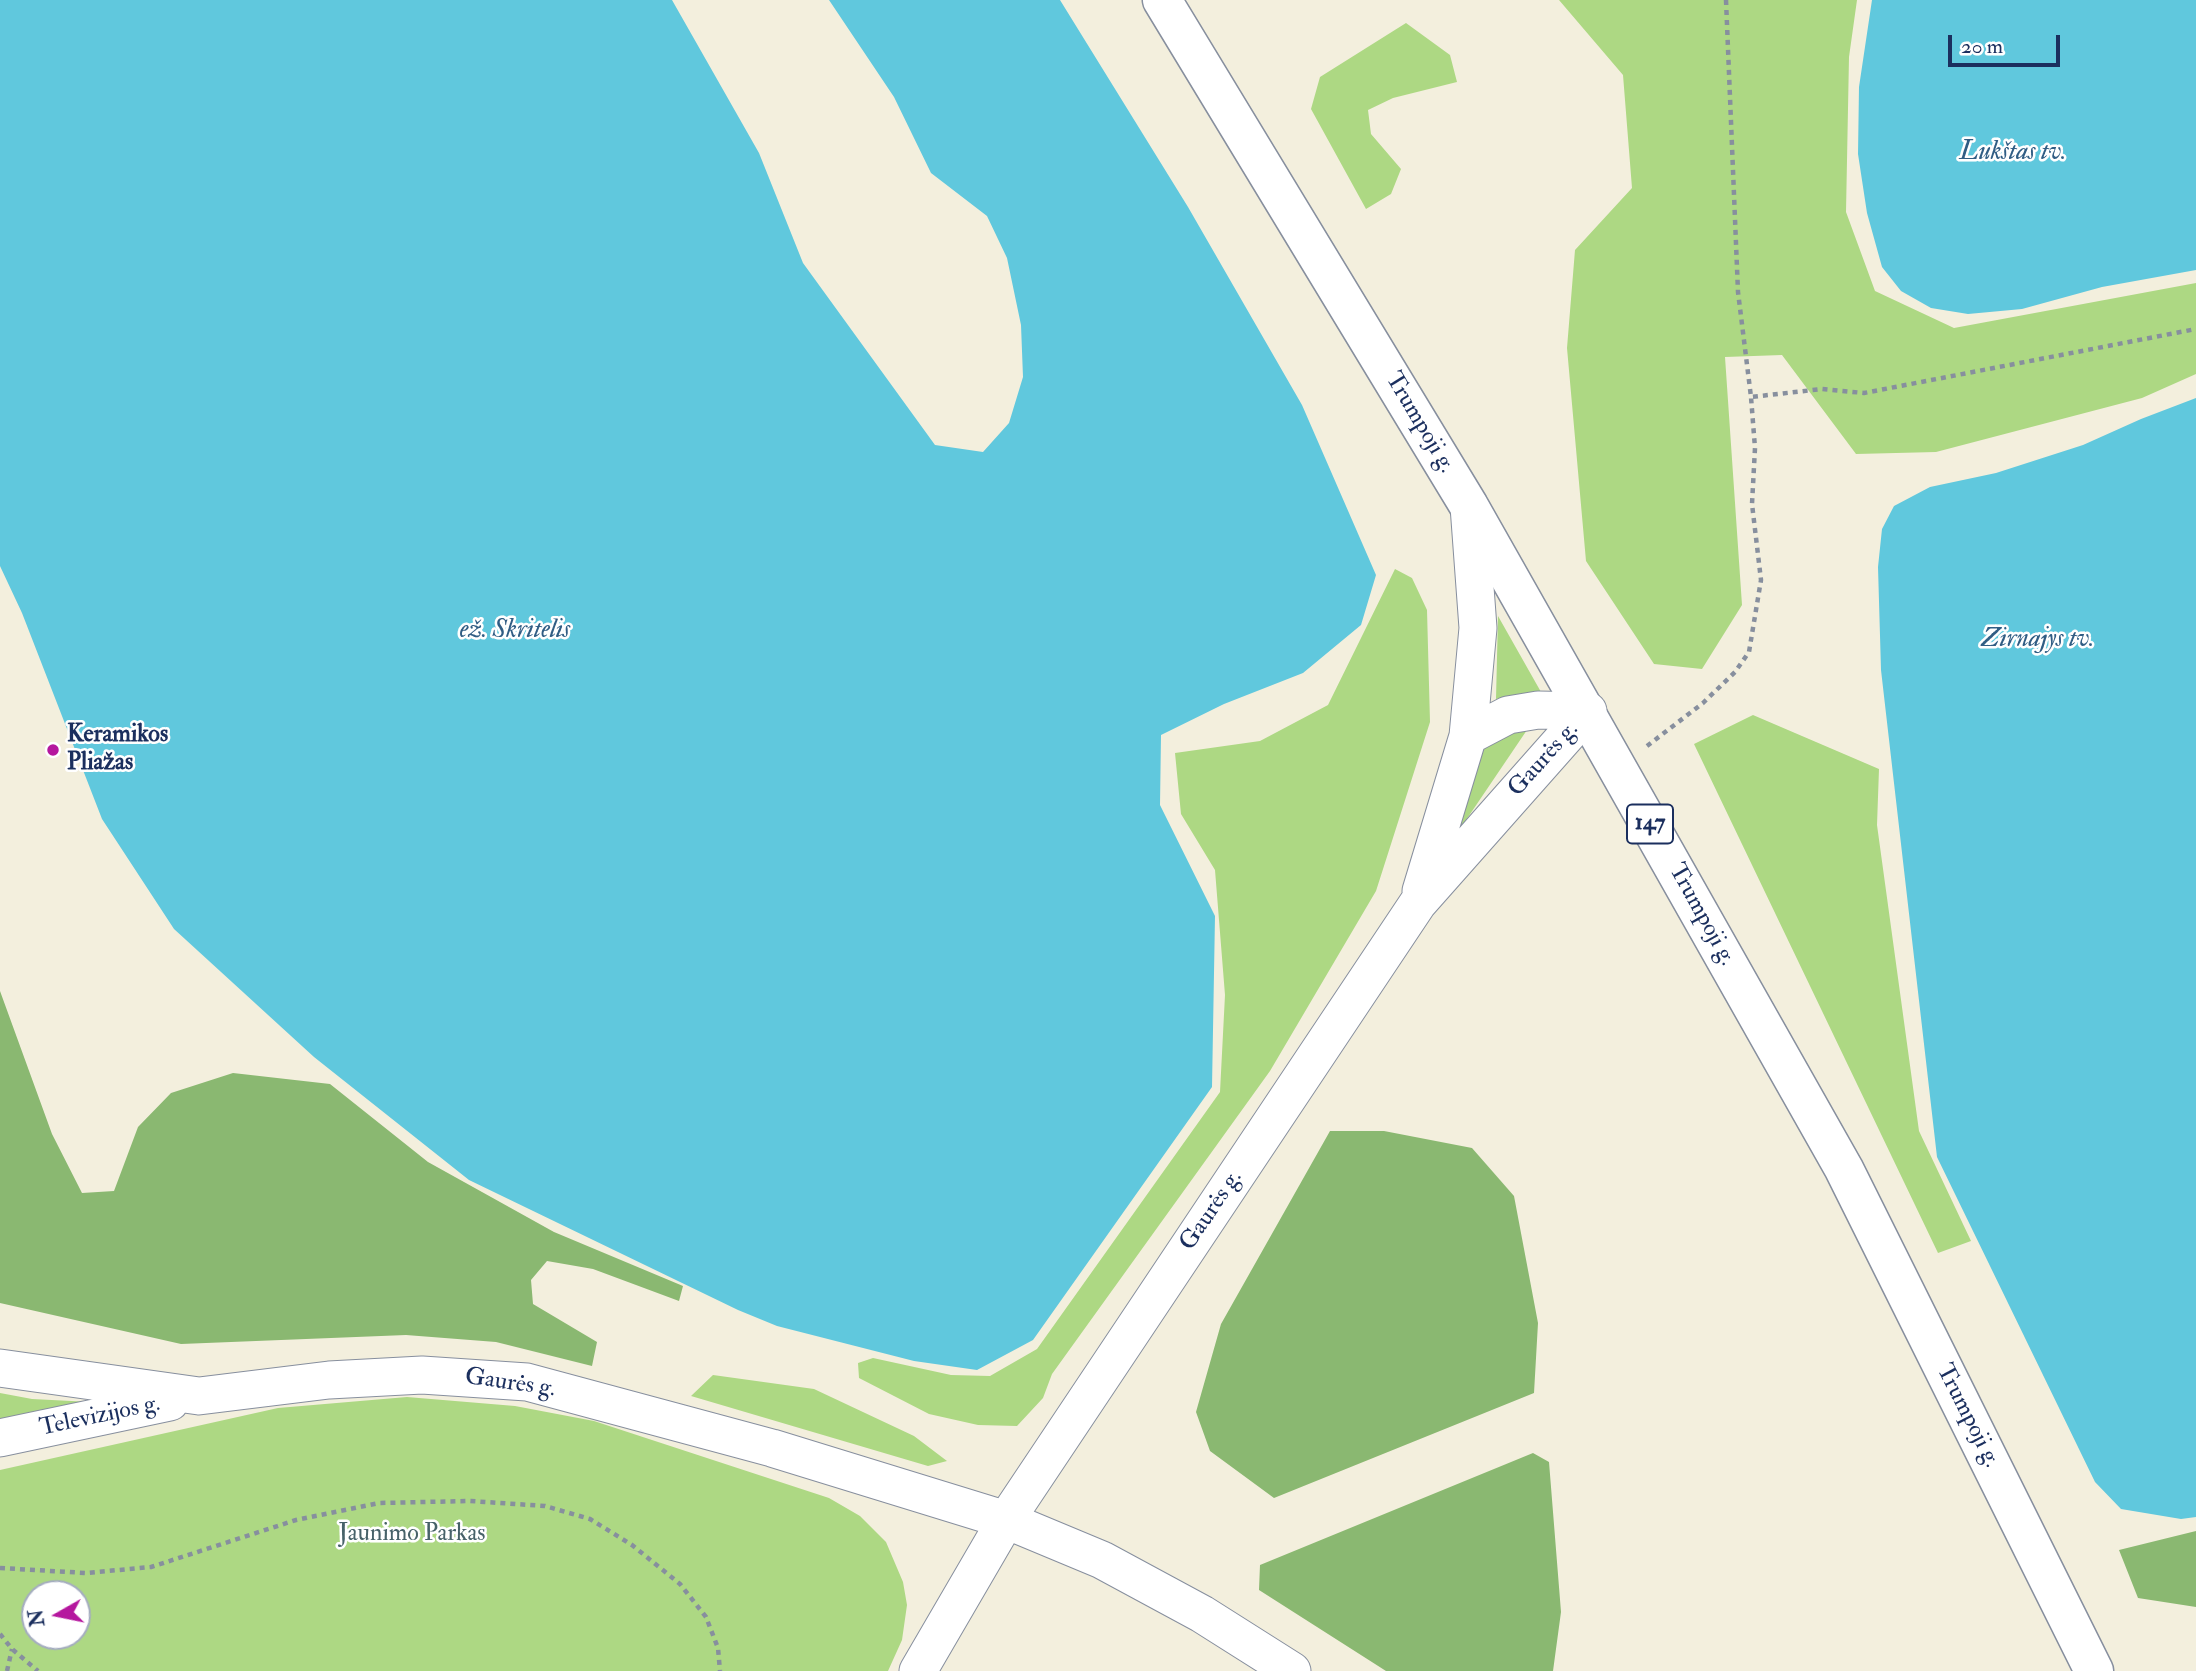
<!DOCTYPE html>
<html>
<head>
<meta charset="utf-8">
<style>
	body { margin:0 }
	#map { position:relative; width:2196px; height:1671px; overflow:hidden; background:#f3efdd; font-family:"IM FELL Double Pica",serif }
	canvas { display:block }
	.north { position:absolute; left:21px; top:1580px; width:70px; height:70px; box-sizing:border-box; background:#fff; border:2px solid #a4acbf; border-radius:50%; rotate:261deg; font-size:19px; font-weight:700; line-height:28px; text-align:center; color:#1b2f5e }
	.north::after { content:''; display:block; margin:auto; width:24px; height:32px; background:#b5179e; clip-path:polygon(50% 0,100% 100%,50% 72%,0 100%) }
	.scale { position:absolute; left:1948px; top:35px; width:112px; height:32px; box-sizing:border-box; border:4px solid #1b2f5e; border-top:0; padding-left:9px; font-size:21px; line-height:24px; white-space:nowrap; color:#1b2f5e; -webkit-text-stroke:5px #fff; paint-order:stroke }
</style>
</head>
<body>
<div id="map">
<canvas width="2196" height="1671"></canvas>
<div class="north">N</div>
<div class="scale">20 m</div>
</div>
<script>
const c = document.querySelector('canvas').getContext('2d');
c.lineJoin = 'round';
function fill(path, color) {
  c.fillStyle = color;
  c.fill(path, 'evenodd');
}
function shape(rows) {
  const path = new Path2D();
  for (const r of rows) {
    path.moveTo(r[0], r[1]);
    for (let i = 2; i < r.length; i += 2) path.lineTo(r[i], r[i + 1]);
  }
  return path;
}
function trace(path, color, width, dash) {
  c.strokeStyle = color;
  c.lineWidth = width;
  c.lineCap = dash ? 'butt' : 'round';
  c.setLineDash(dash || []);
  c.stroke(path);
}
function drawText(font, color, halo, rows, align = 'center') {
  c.font = font + ' "IM FELL Double Pica",serif';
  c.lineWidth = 5;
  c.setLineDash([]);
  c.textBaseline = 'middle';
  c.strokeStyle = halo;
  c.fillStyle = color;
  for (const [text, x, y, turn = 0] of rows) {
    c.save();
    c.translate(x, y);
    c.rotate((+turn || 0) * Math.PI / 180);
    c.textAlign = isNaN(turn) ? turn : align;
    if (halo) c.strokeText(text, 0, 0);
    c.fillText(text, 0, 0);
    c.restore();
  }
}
const green = shape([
	[1559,0,1857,0,1849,57,1846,212,1875,291,1954,328,2196,283,2196,374,2142,398,1936,452,1856,454,1782,355,1725,357,1742,605,1702,669,1654,664,1586,561,1567,348,1575,250,1632,188,1623,75],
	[1406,23,1450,55,1457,82,1393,98,1368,110,1371,134,1401,169,1391,194,1366,209,1311,109,1320,77],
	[1395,569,1412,578,1427,610,1430,722,1376,891,1270,1071,1052,1374,1043,1398,1017,1426,978,1425,929,1414,859,1378,858,1363,873,1358,951,1375,990,1376,1037,1349,1220,1092,1225,995,1215,870,1181,814,1175,753,1260,741,1328,705],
	[1498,616,1541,692,1496,699],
	[1753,715,1879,769,1877,825,1919,1131,1971,1241,1938,1253,1694,744],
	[1529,727,1439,860,1483,746,1515,728],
	[713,1375,814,1389,914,1436,947,1461,928,1466,691,1396],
	[0,1393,32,1399,111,1403,0,1423],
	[407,1397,515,1406,594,1421,829,1498,860,1516,886,1542,903,1582,907,1605,902,1640,888,1671,0,1671,0,1470,278,1408],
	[35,1594,77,1594,77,1636,35,1636]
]);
const forest = shape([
	[0,991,52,1134,82,1193,114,1191,138,1127,171,1093,233,1073,330,1084,428,1162,554,1232,683,1286,679,1301,593,1269,547,1261,531,1280,533,1304,597,1342,592,1366,496,1342,406,1335,181,1344,0,1303],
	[1330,1131,1384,1131,1472,1148,1514,1196,1538,1323,1534,1393,1274,1498,1210,1451,1196,1412,1221,1324],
	[1533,1453,1549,1462,1561,1612,1553,1671,1386,1671,1259,1590,1260,1565],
	[2196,1531,2196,1607,2138,1598,2119,1550]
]);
const water = shape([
	[0,0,672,0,759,153,803,263,935,445,983,452,1009,423,1023,377,1021,325,1007,258,987,216,931,173,894,97,829,0,1060,0,1188,207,1302,405,1376,575,1361,625,1303,673,1224,704,1161,735,1160,805,1215,916,1212,1087,1033,1340,977,1370,914,1361,777,1326,738,1310,469,1180,314,1057,174,929,102,819,22,613,0,566],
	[1872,0,2196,0,2196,270,2102,287,2022,309,1968,314,1931,308,1901,291,1882,267,1867,213,1858,154,1859,87],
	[2196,398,2196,1517,2181,1519,2121,1509,2095,1482,1937,1157,1881,670,1878,567,1882,529,1894,506,1930,487,1996,473,2083,445,2141,419]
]);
const path = shape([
	[1726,0,1738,292,1751,397,1822,389,1864,393,2196,329],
	[1647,746,1703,703,1735,672,1749,652,1761,580,1752,504,1755,448,1751,397],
	[0,1568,86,1573,151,1567,296,1520,379,1503,470,1501,545,1506,590,1519,632,1545,680,1584,706,1617,718,1648,720,1671],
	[0,1634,12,1649,38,1671],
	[7,1671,12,1649]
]);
const minor = shape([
	[1468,736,1508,715,1538,710,1588,711],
	[1421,891,1468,736,1478,628,1469,506],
	[0,1368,199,1396,329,1380,422,1375,527,1382,772,1448,1006,1520,1102,1560,1202,1614,1292,1671],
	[0,1438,170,1402],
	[918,1671,1006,1520,1418,903,1588,711]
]);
const major = shape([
	[1162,0,1469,506,1844,1169,2094,1671]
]);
const markers = [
	[53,750,7,"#b5179e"]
];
const shields = [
	[1650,824,46]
];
const shieldNames = [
	["147",1650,824]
];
const streetNames = [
	["Trumpoji g.",1419,423,59],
	["Gaurės g.",1544,760,-48],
	["Trumpoji g.",1701,915,61],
	["Gaurės g.",1212,1211,-56],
	["Gaurės g.",510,1384,8],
	["Trumpoji g.",1967,1416,63],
	["Televizijos g.",100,1417,-12]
];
const poiNames = [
	["Keramikos",67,736],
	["Pliažas",67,764]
];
const parkNames = [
	["Jaunimo Parkas",412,1535]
];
const waterNames = [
	["Lukštas tv.",2013,153],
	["ež. Skritelis",515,631],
	["Zirnajys tv.",2038,640]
];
fill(green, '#add883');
fill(forest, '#8ab871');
fill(water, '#60c8dd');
trace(minor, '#878f9e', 39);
trace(major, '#878f9e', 41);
trace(path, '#878f9e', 4.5, [5, 5]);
trace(minor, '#fff', 37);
trace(major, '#fff', 38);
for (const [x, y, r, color] of markers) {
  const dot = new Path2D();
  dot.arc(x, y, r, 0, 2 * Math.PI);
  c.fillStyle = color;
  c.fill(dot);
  trace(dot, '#fff', 2.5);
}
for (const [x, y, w] of shields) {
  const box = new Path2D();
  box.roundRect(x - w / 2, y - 19.5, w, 39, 5);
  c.fillStyle = '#fff';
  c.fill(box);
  trace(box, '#1b2f5e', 2);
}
drawText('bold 23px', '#1b2f5e', null, shieldNames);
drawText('24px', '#1b2f5e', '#fff', streetNames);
drawText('bold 24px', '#1b2f5e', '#fff', poiNames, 'left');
drawText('24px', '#476269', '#fff', parkNames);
drawText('italic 26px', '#305d84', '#fff', waterNames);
</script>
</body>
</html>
